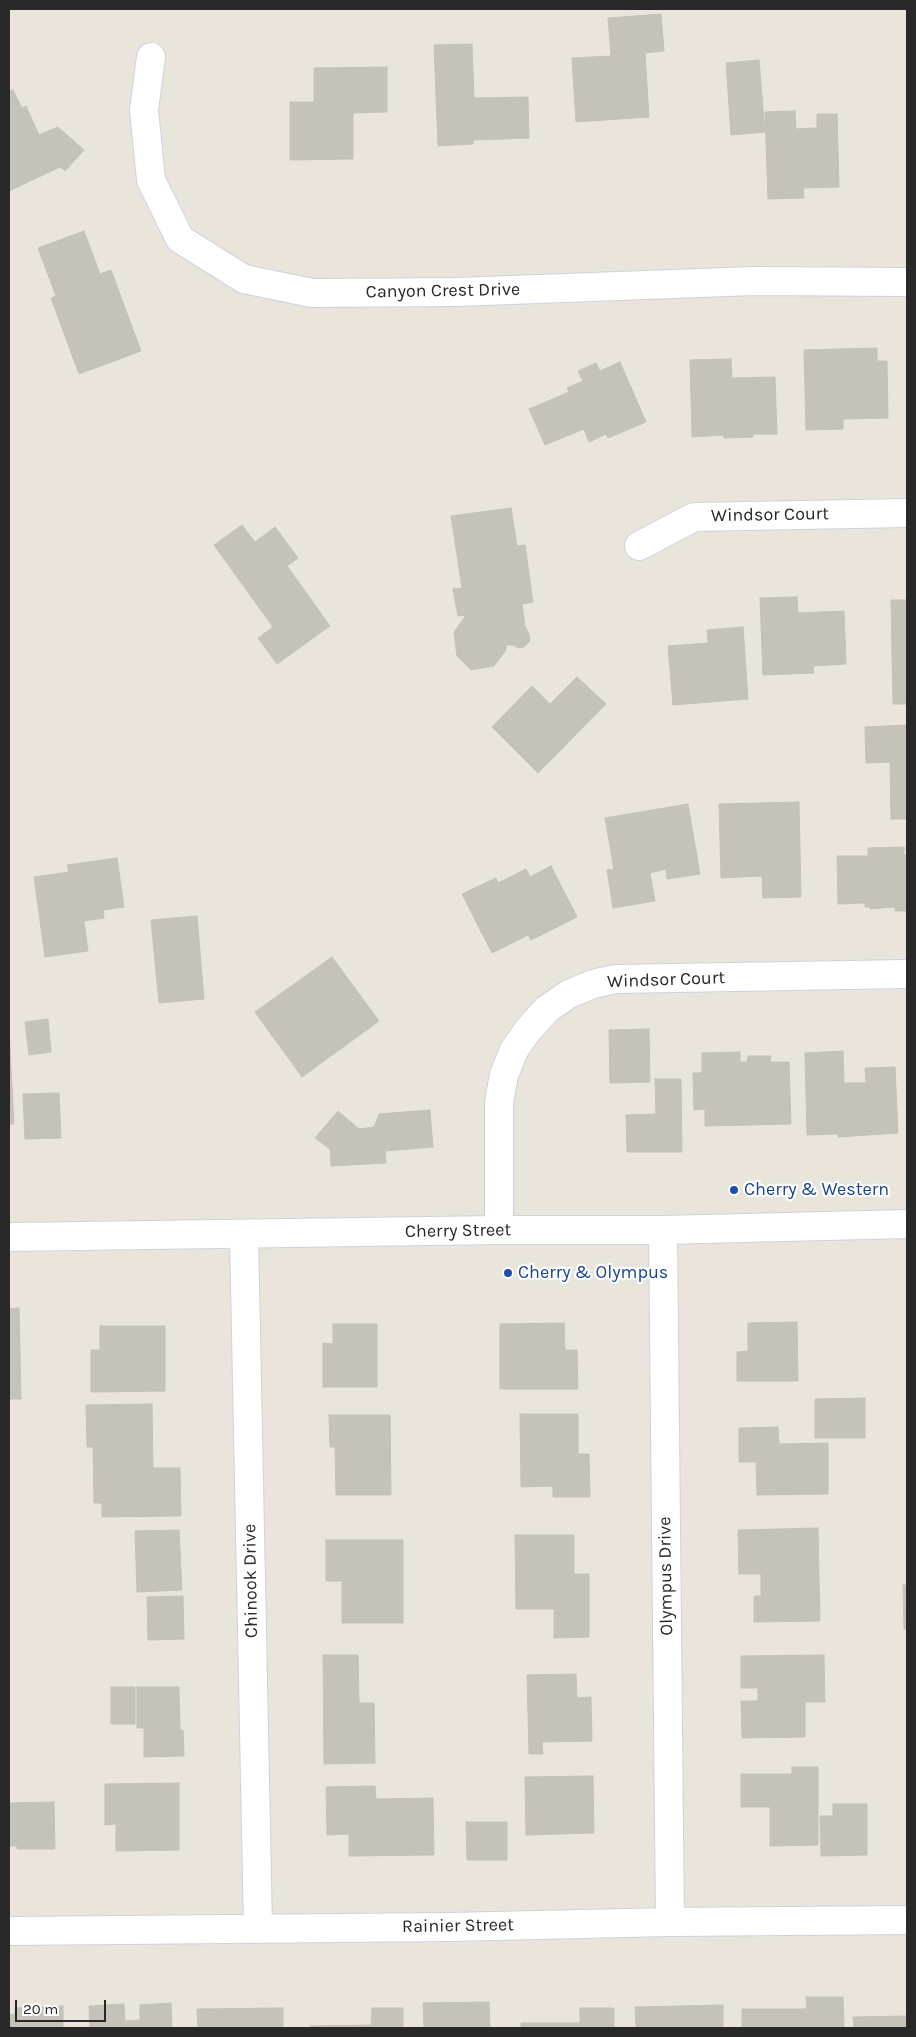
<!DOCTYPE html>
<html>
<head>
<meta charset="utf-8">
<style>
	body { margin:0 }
	#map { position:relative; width:916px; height:2037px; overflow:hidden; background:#eae5da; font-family:Karla,sans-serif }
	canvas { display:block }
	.frame { position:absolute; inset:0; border:10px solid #282828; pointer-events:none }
	.scale { position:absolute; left:15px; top:2000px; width:91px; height:22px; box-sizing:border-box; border:2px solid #282828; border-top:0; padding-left:6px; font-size:15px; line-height:18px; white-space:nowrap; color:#282828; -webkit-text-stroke:4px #fff; paint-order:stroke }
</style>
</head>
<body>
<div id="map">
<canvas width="916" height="2037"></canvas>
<div class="frame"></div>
<div class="scale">20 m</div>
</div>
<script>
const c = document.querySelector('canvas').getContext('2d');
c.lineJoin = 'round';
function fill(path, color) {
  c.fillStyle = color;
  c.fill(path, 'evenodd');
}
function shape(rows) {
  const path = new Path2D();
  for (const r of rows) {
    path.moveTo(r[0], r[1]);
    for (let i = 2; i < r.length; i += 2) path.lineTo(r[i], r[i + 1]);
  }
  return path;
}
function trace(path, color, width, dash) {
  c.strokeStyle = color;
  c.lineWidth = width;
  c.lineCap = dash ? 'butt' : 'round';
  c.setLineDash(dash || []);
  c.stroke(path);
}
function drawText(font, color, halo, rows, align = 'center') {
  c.font = font + ' Karla,sans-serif';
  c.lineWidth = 4.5;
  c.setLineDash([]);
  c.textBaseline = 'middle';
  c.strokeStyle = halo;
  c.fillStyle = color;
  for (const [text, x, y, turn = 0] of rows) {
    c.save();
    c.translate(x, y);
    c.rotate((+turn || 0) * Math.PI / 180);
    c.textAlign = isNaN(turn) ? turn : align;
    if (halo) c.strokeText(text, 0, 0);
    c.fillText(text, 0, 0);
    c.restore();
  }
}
const building = shape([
	[661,14,664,51,645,53,649,117,576,122,572,58,611,56,608,18,661,14],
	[472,44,474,98,528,97,529,138,473,140,473,144,438,146,434,45,472,44],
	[759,60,765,132,731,135,726,63,759,60],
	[387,67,387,112,353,113,353,159,290,160,290,102,314,102,314,68,387,67],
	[13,90,22,108,26,106,39,135,58,127,84,150,65,171,60,167,9,191,9,92,13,90],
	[795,111,796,129,817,128,817,114,837,114,839,187,803,188,804,198,768,199,765,112,795,111],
	[84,231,100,274,111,270,141,351,79,374,51,298,56,296,38,248,84,231],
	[877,348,877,361,887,361,888,418,843,419,843,429,806,430,804,350,877,348],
	[731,359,732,378,775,377,777,434,753,434,753,437,724,438,723,435,692,437,690,360,731,359],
	[620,362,646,422,608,438,606,434,589,442,584,429,545,445,529,409,569,392,567,388,583,381,578,371,596,363,600,371,620,362],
	[511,508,517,546,525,545,533,602,522,604,525,626,529,634,530,641,524,647,518,648,514,645,506,645,506,650,494,666,471,670,457,656,454,632,466,615,458,616,453,589,462,588,451,516,511,508],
	[242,525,255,542,275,527,298,558,287,566,330,626,277,664,258,638,273,627,214,545,242,525],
	[797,597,798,613,844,611,846,664,813,666,814,673,763,675,760,598,797,597],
	[891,600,907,600,907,704,893,704,891,600],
	[743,627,748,699,673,705,668,646,708,643,707,630,743,627],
	[577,677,606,704,538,773,492,727,532,686,550,704,577,677],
	[907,725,907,819,891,819,890,762,866,763,865,727,907,725],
	[799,802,801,897,763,898,762,876,721,878,719,804,799,802],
	[688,804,700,874,667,879,666,869,650,873,655,901,613,908,607,870,614,869,605,818,688,804],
	[904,847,904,855,907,855,907,911,895,911,895,907,870,909,870,907,865,907,865,903,838,904,837,856,868,856,868,848,904,847],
	[117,858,124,907,103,910,104,918,84,921,88,951,45,957,34,877,69,872,67,865,117,858],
	[551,866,577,917,531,940,528,935,492,953,462,894,496,878,498,883,526,869,530,877,551,866],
	[197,916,204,999,159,1003,151,920,197,916],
	[332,957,379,1021,302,1077,255,1012,332,957],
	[48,1019,51,1052,29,1055,25,1022,48,1019],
	[649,1029,650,1082,610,1083,609,1030,649,1029],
	[9,1030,14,1124,9,1124,9,1030],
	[843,1051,844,1083,866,1083,865,1068,895,1067,898,1133,838,1137,838,1134,807,1135,805,1053,843,1051],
	[740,1052,740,1062,747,1062,748,1056,771,1056,770,1062,789,1062,791,1124,705,1126,705,1109,694,1110,693,1073,702,1073,702,1053,740,1052],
	[655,1079,681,1079,682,1152,627,1152,626,1115,656,1114,655,1079],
	[59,1093,61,1138,25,1139,23,1094,59,1093],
	[430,1110,433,1147,385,1151,386,1163,331,1166,330,1149,315,1138,338,1111,359,1129,374,1127,379,1114,430,1110],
	[19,1308,21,1399,9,1399,9,1309,19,1308],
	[797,1322,798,1381,737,1381,737,1352,748,1351,748,1323,797,1322],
	[564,1323,565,1350,577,1350,578,1389,500,1389,500,1324,564,1323],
	[333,1324,377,1324,377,1387,323,1387,323,1343,333,1344,333,1324],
	[100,1326,165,1326,165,1391,91,1392,91,1350,100,1350,100,1326],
	[865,1398,865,1438,815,1438,815,1399,865,1398],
	[152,1404,153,1468,180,1468,181,1516,102,1517,102,1503,94,1503,93,1447,87,1447,86,1405,152,1404],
	[520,1414,578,1414,578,1454,589,1454,590,1497,553,1497,553,1486,521,1487,520,1414],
	[329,1415,390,1415,391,1495,336,1495,335,1447,330,1447,329,1415],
	[778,1427,779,1444,828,1443,828,1494,757,1495,756,1462,739,1462,739,1428,778,1427],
	[818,1528,820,1621,754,1622,754,1596,761,1596,761,1574,739,1574,738,1530,818,1528],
	[179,1530,182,1590,137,1592,135,1531,179,1530],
	[515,1535,574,1535,574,1574,589,1574,589,1637,554,1638,554,1609,516,1609,515,1535],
	[326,1540,403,1540,403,1623,342,1623,342,1581,326,1581,326,1540],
	[903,1585,907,1585,907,1629,904,1629,903,1585],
	[183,1596,184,1639,148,1640,147,1597,183,1596],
	[323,1655,358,1655,359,1703,374,1703,375,1763,324,1764,323,1655],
	[824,1655,825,1702,805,1702,805,1737,742,1738,741,1701,758,1701,758,1688,741,1688,741,1656,824,1655],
	[576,1674,577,1698,591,1697,592,1741,542,1742,543,1754,529,1754,527,1675,576,1674],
	[111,1687,135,1687,135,1724,111,1724,111,1687],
	[137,1687,179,1687,180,1730,183,1730,184,1756,144,1757,144,1728,137,1728,137,1687],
	[792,1767,818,1767,818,1845,770,1846,770,1807,741,1807,741,1774,792,1774,792,1767],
	[593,1776,594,1833,526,1835,525,1777,593,1776],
	[179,1783,179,1850,116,1851,116,1824,105,1825,105,1784,179,1783],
	[375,1786,376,1799,433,1798,434,1855,349,1856,349,1834,327,1835,326,1787,375,1786],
	[54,1802,55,1849,17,1849,17,1846,9,1846,9,1803,54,1802],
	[833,1804,867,1804,867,1855,821,1856,820,1816,833,1816,833,1804],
	[466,1822,507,1822,507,1860,467,1860,466,1822],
	[806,1997,843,1997,844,2028,742,2028,742,2009,807,2009,806,1997],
	[489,2002,490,2028,424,2028,423,2003,489,2002],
	[171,2003,172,2028,90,2028,89,2006,124,2004,125,2021,140,2020,140,2005,171,2003],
	[723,2005,723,2028,636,2028,635,2007,723,2005],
	[63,2006,63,2028,9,2028,9,2015,15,2014,15,2008,63,2006],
	[283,2008,283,2028,198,2028,197,2009,283,2008],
	[372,2008,403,2008,403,2028,310,2028,310,2026,371,2025,372,2008],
	[580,2008,614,2008,614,2028,521,2028,521,2023,580,2023,580,2008],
	[907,2016,907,2028,854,2028,853,2017,907,2016]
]);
const street = shape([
	[151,57,144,110,151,180,180,239,244,279,312,293,457,292,754,281,907,282],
	[639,546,694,517,907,513],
	[499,1230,499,1102,504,1075,514,1050,528,1030,547,1009,569,994,593,984,615,979,907,974],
	[663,1230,670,1922],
	[244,1234,258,1928],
	[9,1931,449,1927,670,1922,907,1920]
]);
const secondary = shape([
	[9,1237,499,1230,663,1230,907,1224]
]);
const markers = [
	[734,1190,5,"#1a4fb4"],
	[508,1273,5,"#1a4fb4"]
];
const streetNames = [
	["Canyon Crest Drive",443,291,-1],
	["Windsor Court",770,515,-1],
	["Windsor Court",666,980,-2],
	["Cherry Street",458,1231,-1],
	["Olympus Drive",666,1576,-91],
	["Chinook Drive",251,1581,-91],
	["Rainier Street",458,1926,-1]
];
const transitNames = [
	["Cherry & Western",744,1190],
	["Cherry & Olympus",518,1273]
];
fill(building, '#c5c2ba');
trace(building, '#c5c1b4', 1);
trace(street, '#cfd1e1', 30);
trace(secondary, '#cfd1e1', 30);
trace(street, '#fff', 28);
trace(secondary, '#fff', 28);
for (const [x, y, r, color] of markers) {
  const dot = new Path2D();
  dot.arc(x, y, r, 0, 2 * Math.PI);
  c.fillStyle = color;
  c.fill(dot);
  trace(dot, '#fff', 2);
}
drawText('18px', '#282828', '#fff', streetNames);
drawText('18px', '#164399', '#fff', transitNames, 'left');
</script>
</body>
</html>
